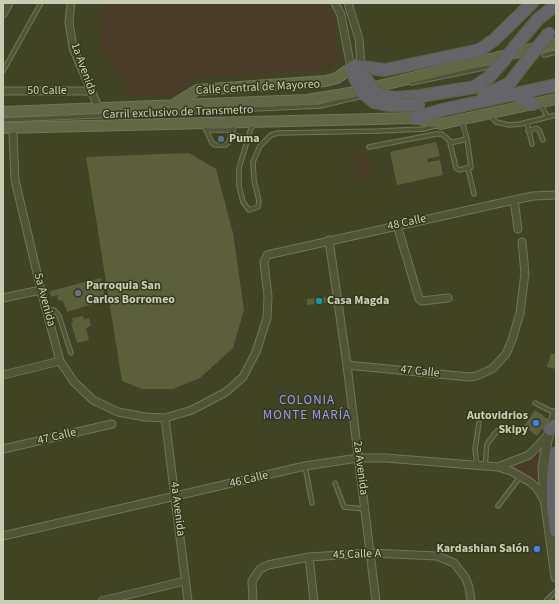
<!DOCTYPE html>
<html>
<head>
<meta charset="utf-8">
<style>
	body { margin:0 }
	#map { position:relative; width:559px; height:604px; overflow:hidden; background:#414424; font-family:"Source Sans 3",sans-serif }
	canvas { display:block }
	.frame { position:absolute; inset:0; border:4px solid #cacdb6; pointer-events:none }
</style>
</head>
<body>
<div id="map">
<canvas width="559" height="604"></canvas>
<div class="frame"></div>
</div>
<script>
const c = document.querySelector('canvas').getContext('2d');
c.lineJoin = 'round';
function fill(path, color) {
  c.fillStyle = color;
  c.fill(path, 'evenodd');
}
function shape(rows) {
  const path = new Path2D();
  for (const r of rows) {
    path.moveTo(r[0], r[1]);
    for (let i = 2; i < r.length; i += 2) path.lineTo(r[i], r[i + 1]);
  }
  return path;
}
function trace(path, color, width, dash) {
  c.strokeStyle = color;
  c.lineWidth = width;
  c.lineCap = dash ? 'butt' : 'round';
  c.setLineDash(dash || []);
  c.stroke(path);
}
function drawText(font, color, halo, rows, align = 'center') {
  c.font = font + ' "Source Sans 3",sans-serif';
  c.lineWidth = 3;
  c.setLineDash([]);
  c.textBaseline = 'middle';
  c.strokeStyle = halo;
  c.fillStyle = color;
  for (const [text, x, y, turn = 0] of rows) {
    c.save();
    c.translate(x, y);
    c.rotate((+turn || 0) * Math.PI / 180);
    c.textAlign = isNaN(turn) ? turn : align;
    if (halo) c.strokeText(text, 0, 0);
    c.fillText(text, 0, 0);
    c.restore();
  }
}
const green = shape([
	[104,3,324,3,333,14,340,59,328,69,197,78,173,96,131,97,100,45],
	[367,153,372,179,358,182,352,157],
	[543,444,542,493,498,467]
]);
const building = shape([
	[436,142,440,156,427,159,428,162,440,160,443,175,397,185,390,152],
	[189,153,216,169,233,233,244,310,233,348,200,378,173,389,142,389,122,381,86,157],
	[101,278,106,300,67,312,63,301,58,300,57,295,51,297,50,291],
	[330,297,331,302,307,305,307,299],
	[83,316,84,319,89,318,91,326,86,328,89,340,77,343,71,323,73,322,72,318],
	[551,353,556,355,556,369,547,367],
	[535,410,549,420,537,436,524,426]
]);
const service = shape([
	[544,55,556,52],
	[3,71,41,3],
	[411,83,493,66],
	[540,103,547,116],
	[490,115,496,122,509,125,520,124,556,115],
	[3,120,320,106,362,96],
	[462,121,467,139,471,167,459,170,456,168,450,143,467,139],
	[527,122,532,144],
	[255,124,251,128,239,168,239,186,243,202,249,210,258,207,259,201,254,180,253,162,260,146,271,135,278,133,379,131,424,129,435,126],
	[204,125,212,143,215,145,225,145,229,142,235,123],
	[206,130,233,130],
	[528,131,536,128,539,130,543,140],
	[232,134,248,139],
	[369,147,436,134,442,134,451,142],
	[468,169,474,194],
	[46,310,54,310,59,316,71,353],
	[535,403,555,413],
	[477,465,475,449,479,423],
	[305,466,312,503],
	[485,466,487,444,496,432,503,427],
	[335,483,344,507,365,509],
	[498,506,520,477],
	[546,601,556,591]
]);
const minor = shape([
	[71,3,69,22,73,48,99,109],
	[335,3,341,15,351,68],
	[348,3,359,39,361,66],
	[3,14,9,3],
	[3,91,90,91],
	[13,134,15,180,41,290,60,361,74,382,93,400,118,412,145,417,165,418,192,410,226,392,243,377,256,352,267,318,268,297,264,262,267,255,514,200,533,196,556,195],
	[514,200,518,229],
	[397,225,419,299,422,301,448,298],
	[329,240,347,365,376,601],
	[3,298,41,290],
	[347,365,469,377,476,376,492,369,506,354,512,340,520,313,525,273,522,242],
	[3,375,60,361],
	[165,418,188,601],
	[3,449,112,424],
	[498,467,529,455,547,436],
	[3,536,305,466,358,458,386,458,498,467,511,471,530,482,536,487,544,500],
	[309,557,314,601],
	[102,601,185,581],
	[253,601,252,581,260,569,268,565,309,557,370,553,437,556,454,563,465,577,469,587,471,601]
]);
const tertiary = shape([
	[556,413,547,440,543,469,545,498,556,577]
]);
const secondary = shape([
	[173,105,197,90,326,81,337,78,351,68],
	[3,112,307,100,350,93,556,43],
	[3,128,415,118,441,124,556,99]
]);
const trunk = shape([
	[504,60,538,19,556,5],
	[354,76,351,68,355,66,385,70,480,50,494,40,532,3],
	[514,94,533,104],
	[484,95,509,84,518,72],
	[395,98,420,96,475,87,489,77],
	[415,118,442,110,556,85],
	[550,429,556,425],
	[556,453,553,478,553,506,556,531]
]);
const trunkBridge = shape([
	[518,72,549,33],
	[362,73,375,92,383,96,395,98],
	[354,76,362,92,374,102,388,105,419,105],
	[489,77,504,60]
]);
const markers = [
	[221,139,4,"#5c6f8a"],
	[78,293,4,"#6b7280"],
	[319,301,4,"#0f9aa8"],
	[536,423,4,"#3f7fe0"],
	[537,549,4,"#3f7fe0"]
];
const streetNames = [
	["1a Avenida",83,69,70],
	["Calle Central de Mayoreo",258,88,-3],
	["50 Calle",47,91],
	["Carril exclusivo de Transmetro",178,113,-2],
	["48 Calle",407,223,-12],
	["5a Avenida",44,300,75],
	["47 Calle",420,372,6],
	["47 Calle",57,437,-13],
	["2a Avenida",360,468,83],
	["46 Calle",249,480,-13],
	["4a Avenida",177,509,83],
	["45 Calle A",357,555,-2]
];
const poiNames = [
	["Puma",229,139],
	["Parroquia San",86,286],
	["Carlos Borromeo",86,300],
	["Casa Magda",327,301],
	["Autovidrios",528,416,"right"],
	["Skipy",528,430,"right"],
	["Kardashian Salón",529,549,"right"]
];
const neighbourhoodNames = [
	["COLONIA",307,401],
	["MONTE MARÍA",307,416]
];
fill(green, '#493d29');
fill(building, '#5b603a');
trace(service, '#70745a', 5.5);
trace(minor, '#70745a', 9);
trace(tertiary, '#70745a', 11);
trace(secondary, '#70745a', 12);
trace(trunk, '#5d6146', 14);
trace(service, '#505438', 3.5);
trace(minor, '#505438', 7);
trace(tertiary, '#505438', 9);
trace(secondary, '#626746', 10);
trace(trunk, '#656468', 12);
trace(trunkBridge, '#5d6146', 14, []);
trace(trunkBridge, '#656468', 12);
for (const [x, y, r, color] of markers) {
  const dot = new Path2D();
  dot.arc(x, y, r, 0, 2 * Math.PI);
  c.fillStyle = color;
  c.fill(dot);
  trace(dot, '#35391d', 1.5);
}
drawText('12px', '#cacdb6', '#35391d', streetNames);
drawText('bold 12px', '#cacdb6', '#35391d', poiNames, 'left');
c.letterSpacing = '1px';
drawText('13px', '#9698ec', '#35391d', neighbourhoodNames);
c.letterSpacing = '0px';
</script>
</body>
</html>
